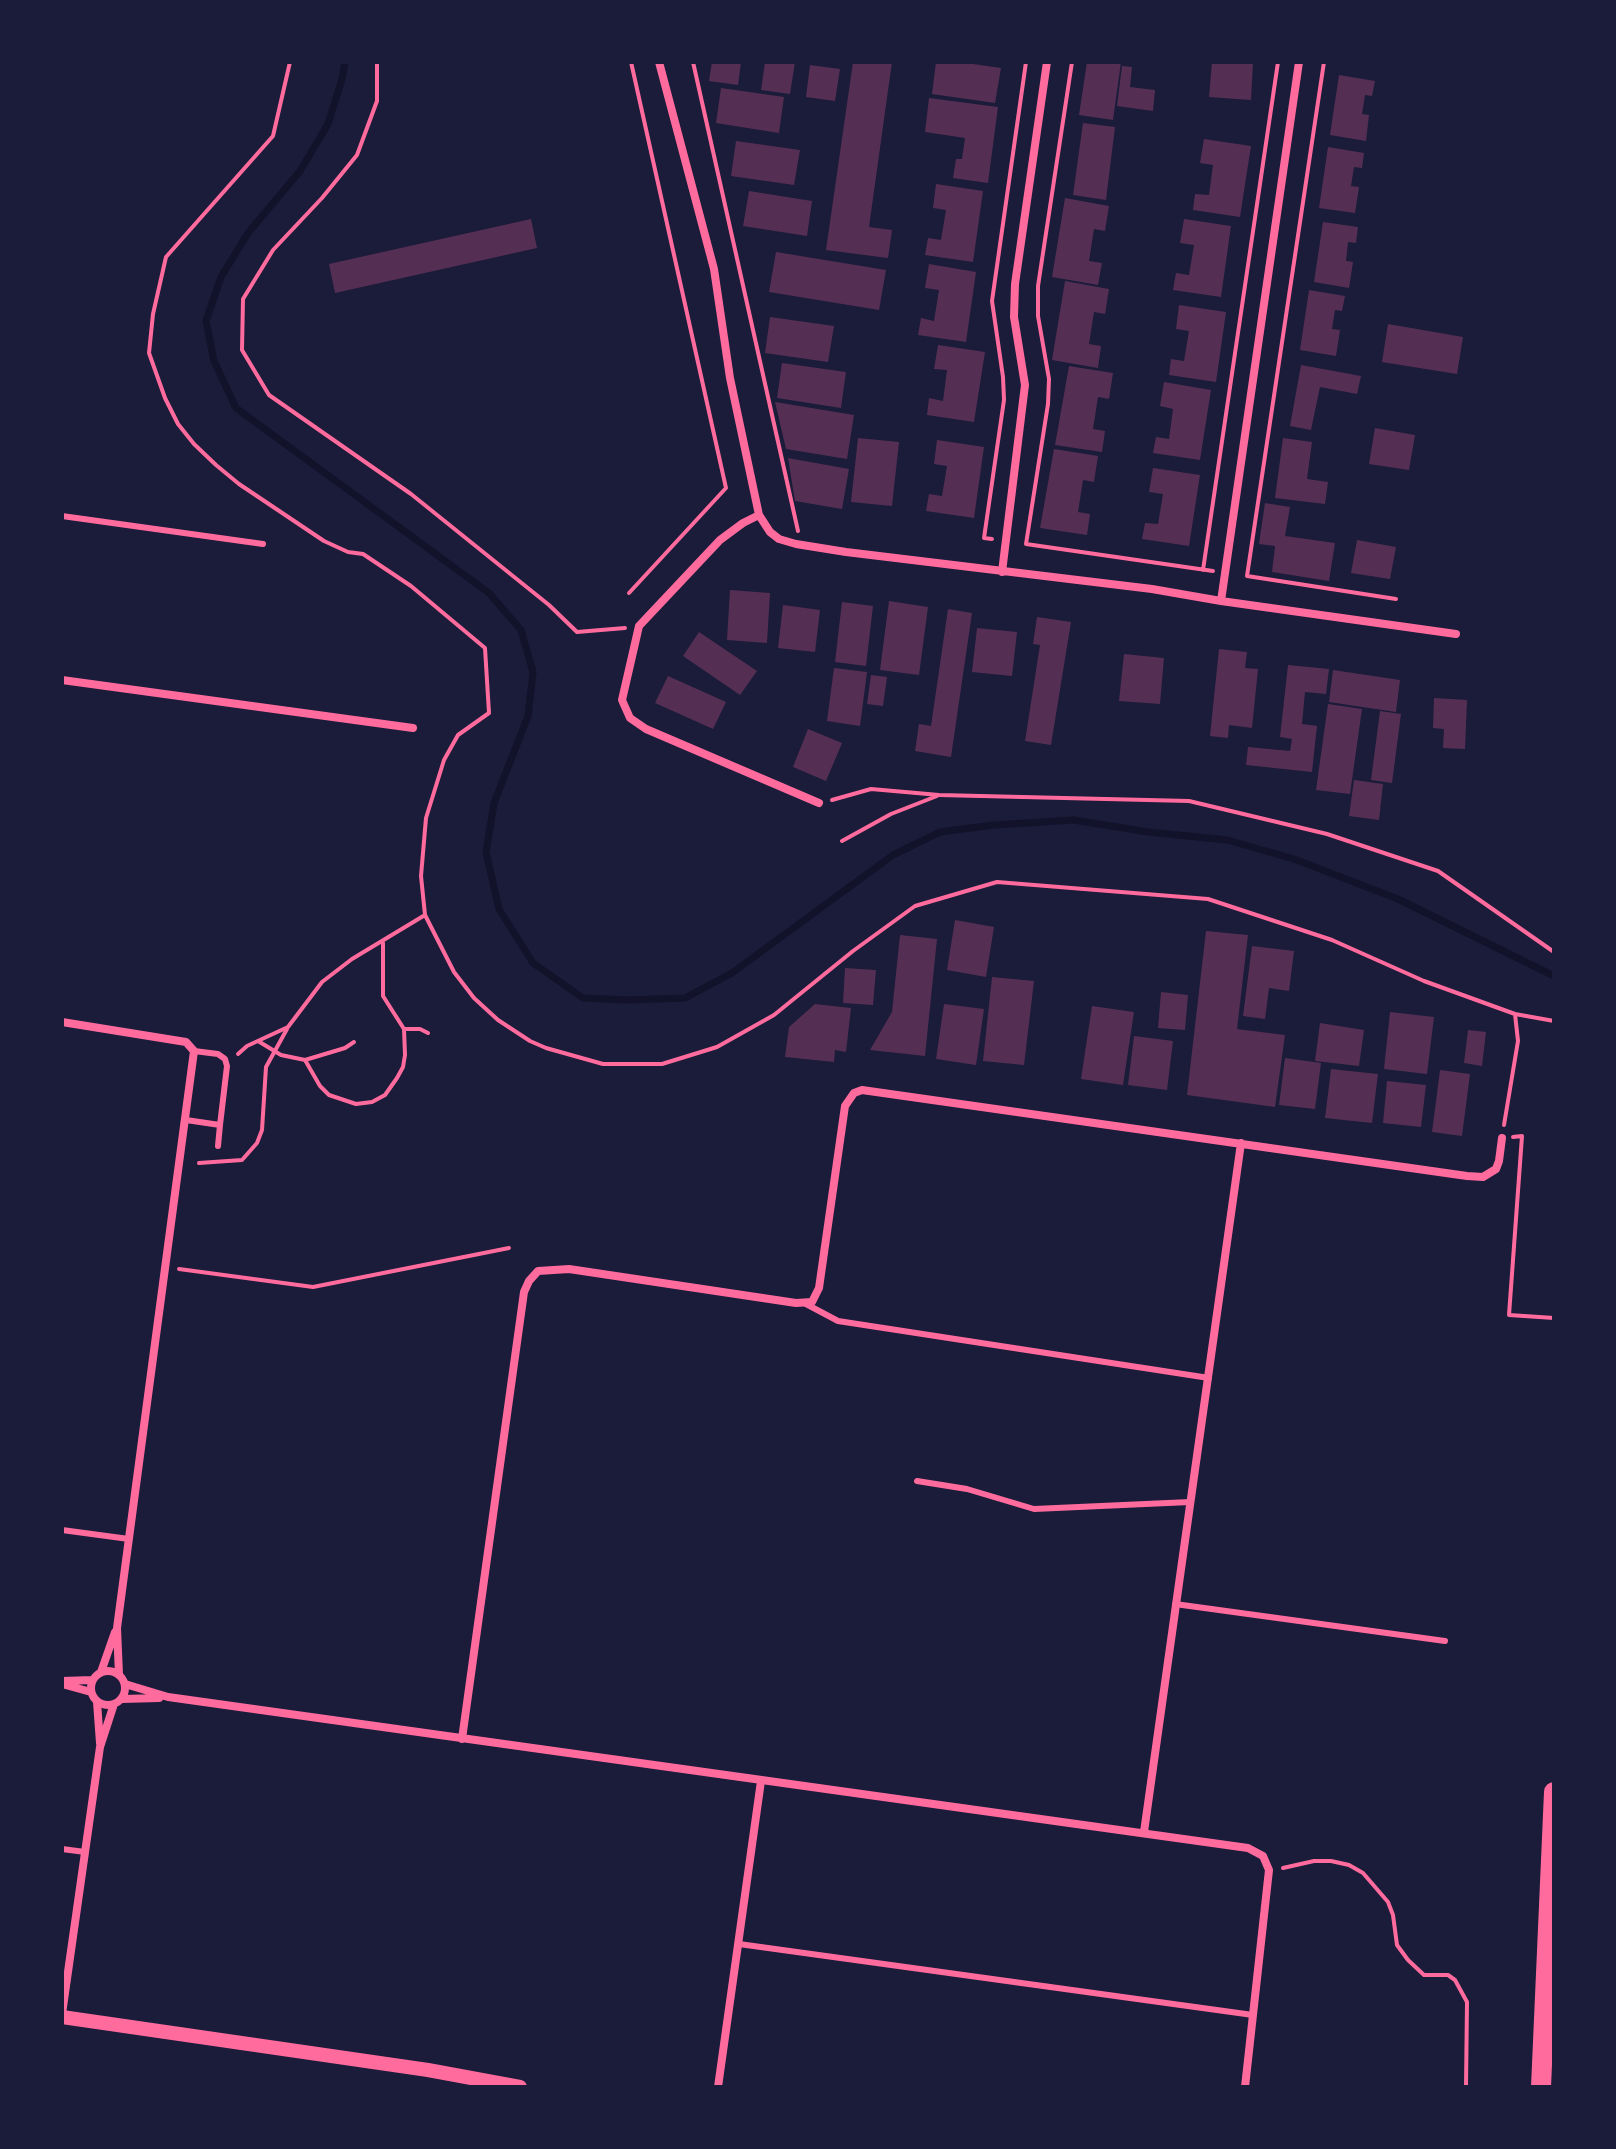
<!DOCTYPE html>
<html>
<head>
<meta charset="utf-8">
<style>
	body { margin:0 }
	#map { position:relative; width:1616px; height:2149px; overflow:hidden; background:#1b1b3a; font-family:Commissioner,sans-serif }
	canvas { display:block }
	.frame { position:absolute; inset:0; border:64px solid #1b1b3a; pointer-events:none }
</style>
</head>
<body>
<div id="map">
<canvas width="1616" height="2149"></canvas>
<div class="frame"></div>
</div>
<script>
const c = document.querySelector('canvas').getContext('2d');
c.lineJoin = 'round';
function shape(rows) {
  const path = new Path2D();
  for (const r of rows) {
    if (r.length === 3) {
      path.moveTo(r[0] + r[2], r[1]);
      path.arc(r[0], r[1], r[2], 0, 2 * Math.PI);
      continue;
    }
    path.moveTo(r[0], r[1]);
    for (let i = 2; i < r.length; i += 2) path.lineTo(r[i], r[i + 1]);
  }
  return path;
}
function trace(path, color, width, dash) {
  c.strokeStyle = color;
  c.lineWidth = width;
  c.lineCap = dash ? 'butt' : 'round';
  c.setLineDash(dash || []);
  c.stroke(path);
}
function fill(path, color) {
  c.fillStyle = color;
  c.fill(path, 'evenodd');
}
const stream = shape([
	[345,62,342,79,328,124,300,171,248,233,221,277,206,321,214,361,236,408,489,593,521,630,533,672,528,716,494,803,486,852,499,909,533,963,583,998,627,1000,685,998,732,973,893,855,940,832,994,825,1074,820,1148,832,1227,840,1294,859,1398,899,1554,976]
]);
const building = shape([
	[712,62,741,62,738,85,709,81],
	[765,62,795,62,790,94,761,90],
	[853,62,892,62,869,227,892,230,888,258,826,250],
	[936,62,959,62,1001,68,995,103,932,94],
	[1087,62,1121,62,1113,120,1079,115],
	[1212,62,1253,63,1251,100,1209,97],
	[810,65,840,69,835,101,806,97],
	[1122,66,1132,67,1130,87,1155,90,1153,111,1117,106],
	[1339,75,1375,81,1372,96,1365,95,1362,114,1369,115,1366,141,1330,135],
	[721,88,784,97,779,133,716,123],
	[929,98,998,107,988,183,953,178,956,159,962,159,965,138,925,132],
	[1083,123,1115,127,1106,200,1073,195],
	[1204,139,1251,146,1240,217,1193,210,1195,194,1209,195,1213,165,1200,163],
	[736,141,800,150,794,185,731,176],
	[1328,147,1364,153,1362,168,1354,167,1351,186,1359,187,1355,213,1319,208],
	[936,184,983,191,973,262,925,255,928,238,941,240,946,210,933,208],
	[749,191,812,201,807,236,743,226],
	[1065,198,1109,206,1105,231,1094,229,1089,261,1102,263,1098,285,1052,277],
	[531,219,537,248,335,293,329,264],
	[1184,219,1231,226,1221,297,1173,290,1176,273,1189,275,1194,245,1180,243],
	[1323,222,1358,227,1356,243,1348,242,1346,261,1353,262,1349,288,1314,282],
	[776,252,886,270,879,310,769,292],
	[929,264,976,272,966,342,918,335,921,318,934,321,939,290,925,288],
	[1065,281,1109,289,1105,314,1094,312,1089,344,1101,346,1098,368,1052,360],
	[1309,290,1345,296,1342,311,1335,310,1332,329,1340,330,1336,356,1300,350],
	[1179,305,1226,312,1216,382,1169,375,1171,359,1184,361,1189,331,1176,329],
	[770,317,834,326,828,362,765,353],
	[1388,324,1463,337,1457,374,1382,362],
	[938,345,985,352,974,422,927,415,929,398,943,401,947,370,934,369],
	[782,363,846,372,841,408,777,398],
	[1301,365,1361,376,1357,394,1320,387,1311,430,1290,426],
	[1069,366,1113,373,1109,399,1098,397,1093,429,1105,431,1102,452,1055,445],
	[1164,382,1211,390,1200,460,1153,453,1156,437,1169,439,1173,409,1160,406],
	[775,402,854,415,847,459,786,449],
	[1375,428,1415,435,1409,470,1369,464],
	[858,438,899,442,892,506,851,502],
	[1283,438,1312,442,1307,479,1328,482,1325,504,1275,498],
	[937,440,984,447,974,518,926,511,929,494,942,496,947,466,934,464],
	[1054,449,1098,456,1094,482,1083,480,1078,512,1090,514,1087,535,1040,528],
	[788,458,849,469,842,509,795,501],
	[1153,468,1200,475,1189,546,1142,539,1145,523,1158,524,1163,494,1149,492],
	[1265,503,1290,507,1285,536,1335,543,1329,581,1272,572,1275,546,1259,544],
	[1357,540,1396,547,1390,579,1351,573],
	[730,590,770,593,767,643,727,640],
	[889,601,928,607,919,675,880,670],
	[842,602,873,606,866,666,835,662],
	[783,605,820,610,815,652,778,648],
	[948,609,972,613,951,757,915,751,919,724,931,726],
	[1037,617,1071,622,1051,745,1025,741,1040,645,1033,644],
	[977,628,1017,632,1012,676,972,672],
	[699,632,757,671,740,695,683,656],
	[1219,649,1247,652,1245,668,1258,669,1252,728,1229,725,1228,738,1210,736],
	[1124,654,1164,658,1160,704,1119,701],
	[1288,665,1329,669,1326,694,1305,692,1302,724,1317,726,1312,772,1246,765,1248,747,1290,751,1292,739,1280,737],
	[834,668,867,672,860,726,827,721],
	[1333,670,1400,680,1396,712,1329,702],
	[871,675,887,677,883,706,867,704],
	[668,676,726,702,713,729,655,703],
	[1434,698,1467,700,1465,749,1443,748,1444,729,1433,728],
	[1328,704,1362,709,1350,794,1316,790],
	[1380,711,1401,714,1392,783,1371,780],
	[808,729,842,743,826,781,793,767],
	[1354,780,1383,784,1379,820,1349,816],
	[955,920,994,927,986,977,947,970],
	[1206,931,1248,935,1237,1029,1285,1035,1275,1107,1187,1095],
	[900,935,937,939,925,1056,870,1050,892,1012],
	[1252,946,1294,951,1289,991,1269,988,1265,1019,1243,1016],
	[845,968,876,970,873,1005,843,1003],
	[992,977,1034,981,1024,1065,983,1061],
	[1161,992,1188,995,1185,1030,1158,1028],
	[815,1004,851,1008,846,1052,835,1050,834,1062,785,1057,789,1027],
	[944,1004,984,1009,976,1065,936,1059],
	[1092,1006,1134,1012,1123,1085,1081,1079],
	[1390,1012,1434,1017,1427,1074,1384,1069],
	[1320,1023,1364,1030,1359,1066,1315,1061],
	[1468,1030,1486,1032,1482,1066,1464,1063],
	[1134,1036,1173,1041,1167,1090,1128,1085],
	[1285,1058,1321,1063,1315,1109,1279,1105],
	[1331,1069,1378,1074,1372,1123,1325,1118],
	[1440,1070,1470,1074,1462,1136,1432,1132],
	[1387,1081,1426,1085,1421,1127,1383,1123]
]);
const path = shape([
	[290,62,273,136,166,257,153,314,149,353,165,398,178,424,194,444,216,465,239,484,324,541,348,552,363,554,411,586,485,648,489,713,458,735,444,760,426,818,421,876,425,915,454,972,474,998,498,1020,530,1041,546,1048,603,1064,662,1064,717,1047,774,1015,853,951,915,906,997,882,1208,899,1332,940,1424,981,1515,1014,1554,1021],
	[377,62,377,101,357,155,322,198,273,250,243,299,242,350,269,395,411,494,549,605,577,632,625,628],
	[693,62,798,531],
	[1072,62,1038,286,1038,316,1049,379,1048,404,1026,544,1213,571],
	[1324,62,1247,576,1396,599],
	[992,539,984,538,1004,400,1003,377,992,301,1026,62],
	[1203,570,1278,62],
	[629,593,726,488,631,62],
	[832,800,871,789,939,795,1189,801,1327,834,1438,871,1554,952],
	[842,841,891,814,937,796],
	[404,1029,420,1029,428,1033],
	[258,1041,281,1055,305,1060,345,1048,354,1042],
	[238,1054,247,1046,288,1027,322,982,352,959,425,915],
	[305,1060,320,1086,329,1095,356,1104,372,1102,385,1095,397,1078,403,1067,405,1055,404,1029,383,996,383,943],
	[1504,1125,1518,1041,1515,1014],
	[1513,1137,1522,1136,1509,1315,1554,1318],
	[199,1163,242,1160,257,1143,262,1130,266,1067,287,1029],
	[179,1269,313,1287,509,1248],
	[1283,1868,1314,1861,1331,1861,1349,1865,1363,1873,1388,1902,1393,1915,1397,1945,1408,1960,1424,1975,1448,1975,1455,1980,1467,2002,1466,2087]
]);
const service = shape([
	[62,516,263,544],
	[186,1120,220,1125,227,1066,225,1059,218,1054,194,1051],
	[218,1146,220,1125],
	[806,1304,838,1321,1209,1378],
	[917,1481,967,1489,1034,1509,1190,1502],
	[62,1530,129,1539],
	[1175,1604,1445,1641],
	[62,1849,85,1852],
	[739,1944,1253,2015]
]);
const minor = shape([
	[659,62,714,269,730,378,759,515,770,532,779,539,796,544,846,552,1152,589,1221,601,1456,634],
	[759,515,743,523,720,540,639,626,622,700,630,718,646,729,819,803],
	[1002,572,1025,385,1014,317,1015,284,1047,62],
	[1221,601,1299,62],
	[62,680,413,728],
	[62,1022,186,1042,194,1051,117,1628,119,1675],
	[108,1688,17],
	[101,1672,115,1632],
	[62,1681,92,1680],
	[62,1684,91,1692],
	[125,1684,168,1697,1248,1848,1263,1856,1269,1870,1245,2087],
	[122,1699,159,1698],
	[97,1702,100,1743],
	[462,1739,524,1292,529,1281,538,1271,569,1269,796,1303,812,1302,819,1288,845,1106,854,1093,862,1090,1467,1176,1483,1177,1496,1169,1499,1161,1502,1138],
	[1144,1832,1241,1143],
	[62,2014,100,1747,114,1704],
	[718,2087,761,1781]
]);
const tertiary = shape([
	[62,2017,428,2070,520,2087]
]);
const motorway = shape([
	[1541,2087,1554,1792]
]);
trace(stream, '#12122b', 7);
fill(building, '#542f53');
trace(path, '#ff6b9d', 4);
trace(service, '#ff6b9d', 6);
trace(minor, '#ff6b9d', 8);
trace(tertiary, '#ff6b9d', 14);
trace(motorway, '#ff6b9d', 20);
</script>
</body>
</html>
